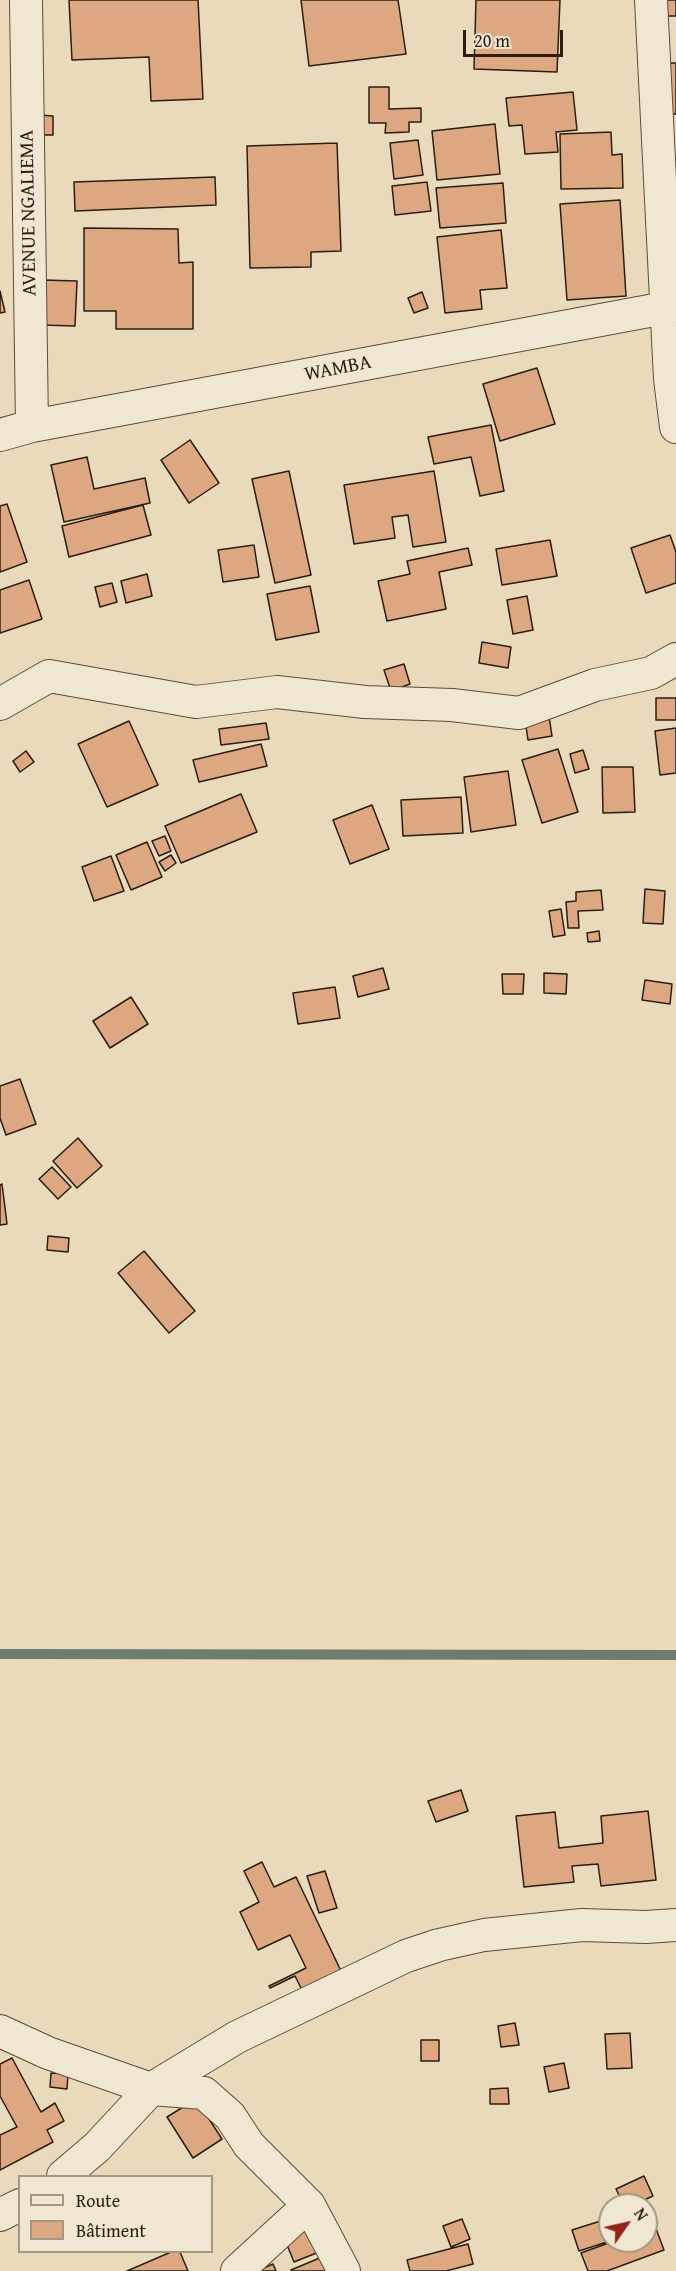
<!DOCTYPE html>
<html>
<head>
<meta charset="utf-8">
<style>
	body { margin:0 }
	#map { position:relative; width:676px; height:2271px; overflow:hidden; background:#e8daba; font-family:"Gentium Book Plus",serif }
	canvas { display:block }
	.legend { position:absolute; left:18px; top:2175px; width:195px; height:78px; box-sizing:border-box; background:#f0e7d2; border:2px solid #a19785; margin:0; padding:8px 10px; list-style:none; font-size:18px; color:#2b1e11 }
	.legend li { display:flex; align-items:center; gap:12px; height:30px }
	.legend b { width:30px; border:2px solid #a19785 }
	.north { position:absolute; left:598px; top:2193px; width:60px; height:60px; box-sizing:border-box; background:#f0e7d2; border:2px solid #a19785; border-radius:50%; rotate:56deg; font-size:16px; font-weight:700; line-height:24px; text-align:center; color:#2b1e11 }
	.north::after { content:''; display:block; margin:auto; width:21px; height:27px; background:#8f2418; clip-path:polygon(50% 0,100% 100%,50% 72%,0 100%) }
	.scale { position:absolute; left:463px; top:30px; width:100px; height:27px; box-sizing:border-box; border:3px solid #2b1e11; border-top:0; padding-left:8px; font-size:18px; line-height:21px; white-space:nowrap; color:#2b1e11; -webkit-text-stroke:4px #f0e7d2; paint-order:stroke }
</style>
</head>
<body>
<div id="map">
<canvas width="676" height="2271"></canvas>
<ul class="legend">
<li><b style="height:8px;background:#f0e7d2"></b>Route</li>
<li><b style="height:16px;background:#dca781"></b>Bâtiment</li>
</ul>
<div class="north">N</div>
<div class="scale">20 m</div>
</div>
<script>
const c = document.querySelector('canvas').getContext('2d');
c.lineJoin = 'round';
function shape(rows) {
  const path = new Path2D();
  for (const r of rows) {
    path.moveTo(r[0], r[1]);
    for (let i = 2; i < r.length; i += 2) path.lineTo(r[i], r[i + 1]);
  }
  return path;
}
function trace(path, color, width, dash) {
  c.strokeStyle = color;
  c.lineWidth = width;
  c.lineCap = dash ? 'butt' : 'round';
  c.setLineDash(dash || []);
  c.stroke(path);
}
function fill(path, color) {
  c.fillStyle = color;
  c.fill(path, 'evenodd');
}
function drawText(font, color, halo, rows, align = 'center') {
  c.font = font + ' "Gentium Book Plus",serif';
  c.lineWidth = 5;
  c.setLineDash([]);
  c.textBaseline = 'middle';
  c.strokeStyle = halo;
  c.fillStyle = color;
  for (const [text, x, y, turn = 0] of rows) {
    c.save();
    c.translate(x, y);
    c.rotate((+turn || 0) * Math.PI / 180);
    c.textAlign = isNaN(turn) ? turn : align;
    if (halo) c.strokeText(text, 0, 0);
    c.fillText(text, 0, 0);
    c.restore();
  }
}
const stream = shape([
	[0,1654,676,1655]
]);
const building = shape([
	[69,0,198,0,203,99,151,101,149,57,72,60,69,0],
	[301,0,398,0,406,54,309,66,301,0],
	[476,0,560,0,557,72,474,69,476,0],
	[664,0,676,0,676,16,664,16,664,0],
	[667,63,676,63,676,114,668,114,667,63],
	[369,87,389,87,389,109,421,108,421,122,409,122,409,132,385,133,386,123,369,123,369,87],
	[573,92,577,130,556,132,558,152,525,154,522,125,509,126,506,98,573,92],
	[39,115,53,116,53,135,39,135,39,115],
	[495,124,500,174,437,180,432,131,495,124],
	[611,132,612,155,622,154,623,188,561,189,560,134,611,132],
	[418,140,423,175,394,179,390,143,418,140],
	[337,143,341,251,311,252,311,267,250,268,247,146,337,143],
	[215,177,216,205,75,211,74,182,215,177],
	[427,182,431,211,395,215,392,186,427,182],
	[503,183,506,223,440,228,436,188,503,183],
	[620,200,626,296,567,300,560,204,620,200],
	[84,228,178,229,179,263,193,262,193,329,116,329,116,311,84,311,84,228],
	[501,230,507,288,480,290,482,309,445,313,437,237,501,230],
	[43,280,77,281,75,326,42,325,43,280],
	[0,291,5,312,0,313,0,291],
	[422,292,428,308,414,313,408,298,422,292],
	[537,368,555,424,500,441,483,384,537,368],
	[491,425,504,491,480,496,471,457,434,464,428,437,491,425],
	[190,440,219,483,189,503,161,460,190,440],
	[87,457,94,489,145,478,150,503,64,522,51,465,87,457],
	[289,471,311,575,275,583,252,479,289,471],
	[434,471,446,542,413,547,408,515,392,517,395,538,354,544,344,485,434,471],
	[7,504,27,562,0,572,0,506,7,504],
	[143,505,151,535,69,557,62,526,143,505],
	[670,535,676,552,676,583,646,593,631,548,670,535],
	[550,540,557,576,502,585,496,549,550,540],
	[254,545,259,577,223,582,218,550,254,545],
	[468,548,472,565,439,572,446,609,387,621,378,581,410,574,407,561,468,548],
	[147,574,152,596,126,603,121,581,147,574],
	[29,580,42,619,0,633,0,590,29,580],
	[112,583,117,602,100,607,95,587,112,583],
	[310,586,319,632,276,640,267,594,310,586],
	[527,596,533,630,513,634,507,600,527,596],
	[482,642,511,647,508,668,479,663,482,642],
	[404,664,410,684,391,691,384,670,404,664],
	[656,698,676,698,676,720,656,720,656,698],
	[549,716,552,736,528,740,525,720,549,716],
	[129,721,158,785,107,807,78,744,129,721],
	[266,723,269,739,221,745,219,729,266,723],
	[676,728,676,773,660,775,655,731,676,728],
	[261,744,267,766,199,782,193,760,261,744],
	[558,749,578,812,542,823,522,760,558,749],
	[583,750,589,769,575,773,570,754,583,750],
	[26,751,34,762,20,772,13,761,26,751],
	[602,767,633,767,635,812,603,813,602,767],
	[508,771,516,825,471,832,464,777,508,771],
	[241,794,257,832,181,863,165,826,241,794],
	[461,797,463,833,403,836,401,800,461,797],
	[372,805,389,849,350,864,333,820,372,805],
	[165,836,171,851,159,856,152,841,165,836],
	[147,842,162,877,131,890,116,855,147,842],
	[171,855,176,863,165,871,159,862,171,855],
	[111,856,124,891,94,901,82,867,111,856],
	[645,889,665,891,663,924,643,923,645,889],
	[601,890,603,910,578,911,579,928,568,928,566,902,576,901,576,892,601,890],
	[561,909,565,935,553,937,549,911,561,909],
	[599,931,600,941,588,942,587,933,599,931],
	[383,968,389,989,358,997,353,976,383,968],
	[544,973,567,974,566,994,544,993,544,973],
	[502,974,524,974,523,994,503,994,502,974],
	[645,980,672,984,670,1004,642,1000,645,980],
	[335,987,340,1018,298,1024,293,993,335,987],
	[131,997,148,1024,110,1048,93,1021,131,997],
	[20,1079,36,1124,6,1135,0,1118,0,1086,20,1079],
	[78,1138,102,1166,77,1188,53,1161,78,1138],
	[52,1167,71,1187,58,1199,39,1179,52,1167],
	[2,1184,7,1224,0,1225,0,1185,2,1184],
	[48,1236,69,1238,68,1252,47,1250,48,1236],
	[144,1251,195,1311,169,1333,118,1273,144,1251],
	[461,1790,468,1811,436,1822,428,1801,461,1790],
	[648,1811,656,1880,601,1886,598,1864,572,1866,574,1882,524,1887,516,1816,555,1812,559,1848,603,1843,601,1816,648,1811],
	[262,1862,274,1887,296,1877,341,1971,302,1990,295,1976,270,1988,269,1986,306,1968,290,1935,258,1950,240,1912,259,1902,244,1871,262,1862],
	[325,1871,337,1908,319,1913,307,1876,325,1871],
	[515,2023,519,2045,501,2047,498,2026,515,2023],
	[630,2033,632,2068,607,2069,605,2034,630,2033],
	[421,2040,439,2040,439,2061,421,2061,421,2040],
	[12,2058,41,2112,55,2103,64,2121,47,2130,53,2142,0,2170,0,2135,17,2127,0,2096,0,2064,12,2058],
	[564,2063,569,2088,549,2092,544,2067,564,2063],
	[51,2073,68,2074,67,2089,50,2087,51,2073],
	[508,2088,509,2104,490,2104,490,2089,508,2088],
	[196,2099,222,2139,193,2158,167,2117,196,2099],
	[644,2176,653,2196,633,2205,624,2205,616,2189,644,2176],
	[647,2205,653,2226,646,2229,646,2206,647,2205],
	[610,2218,610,2241,579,2251,572,2230,610,2218],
	[462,2219,470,2239,451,2247,443,2226,462,2219],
	[312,2223,324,2250,294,2262,283,2235,312,2223],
	[655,2226,664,2250,607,2271,588,2271,581,2253,614,2241,646,2241,646,2229,655,2226],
	[468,2244,473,2264,446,2271,410,2271,407,2260,468,2244],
	[171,2252,180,2252,188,2271,127,2271,171,2252],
	[322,2257,328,2271,292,2271,291,2270,322,2257],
	[273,2264,276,2271,257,2271,273,2264]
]);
const street = shape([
	[26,0,32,426],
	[651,0,670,379,676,427],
	[0,435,32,426,676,306],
	[0,704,49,676,196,702,277,692,365,702,452,705,519,713,595,685,651,673,676,659],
	[0,2031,48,2053,151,2089,204,2093,230,2116,249,2145,309,2205,344,2271],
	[63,2176,97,2147,151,2089,237,2037,406,1956,439,1945,484,1935,582,1925,646,1927,676,1925],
	[0,2215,20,2205],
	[237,2271,309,2205]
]);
const streetNames = [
	["AVENUE NGALIEMA",29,213,-91],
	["WAMBA",338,369,-11]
];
trace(stream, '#6c7c71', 10);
fill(building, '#dca781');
trace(building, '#2b1e11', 1.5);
trace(street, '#5a4d3b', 34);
trace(street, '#f0e7d2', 32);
drawText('20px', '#2b1e11', '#f0e7d2', streetNames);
</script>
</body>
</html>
